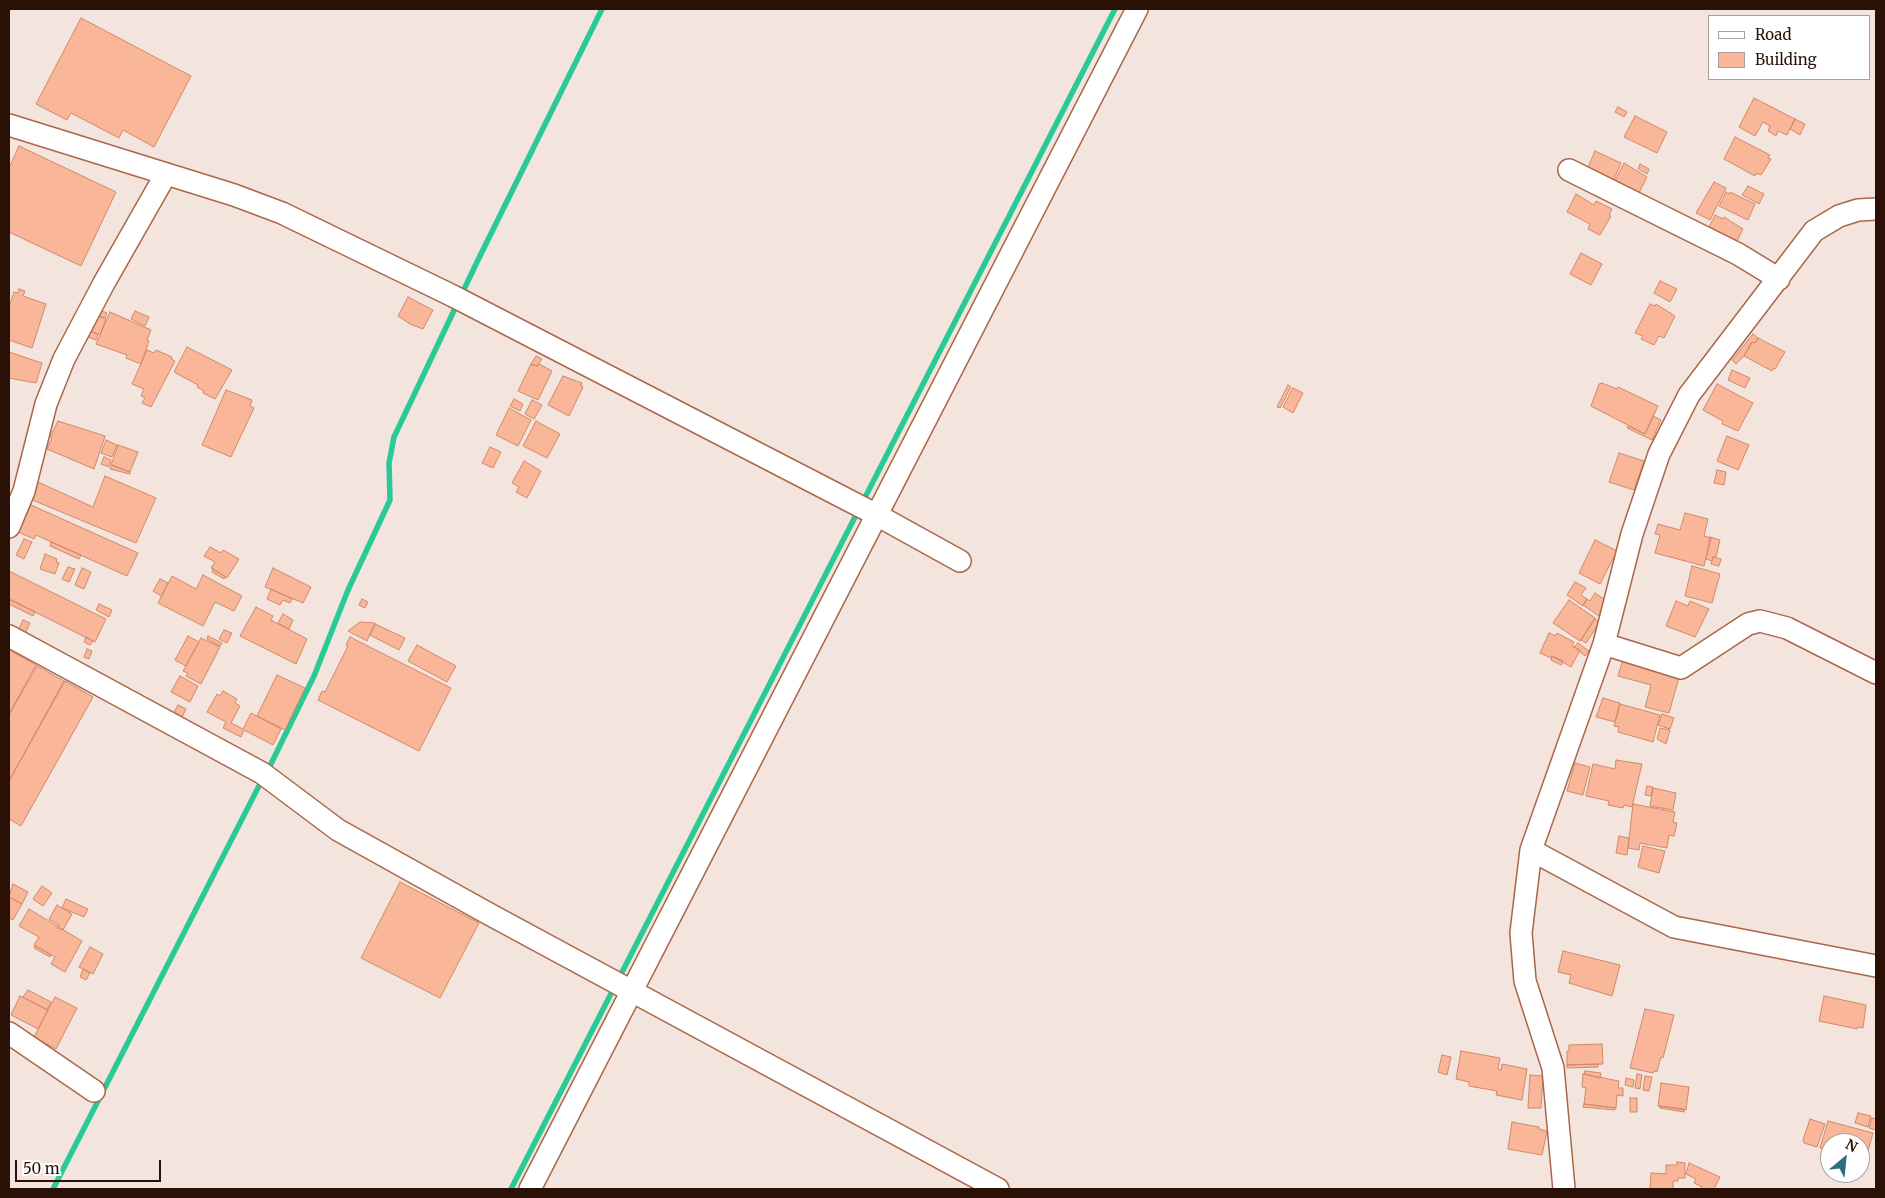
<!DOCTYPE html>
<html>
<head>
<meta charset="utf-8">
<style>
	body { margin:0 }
	#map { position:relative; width:1885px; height:1198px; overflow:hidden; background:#f3e4dd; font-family:Merriweather,serif }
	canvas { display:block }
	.frame { position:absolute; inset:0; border:10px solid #2b1105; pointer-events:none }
	.legend { position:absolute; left:1708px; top:15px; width:162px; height:65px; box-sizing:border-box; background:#fff; border:1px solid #aaa09b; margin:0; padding:6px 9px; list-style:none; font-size:15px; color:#2b1105 }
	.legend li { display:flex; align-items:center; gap:10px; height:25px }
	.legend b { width:25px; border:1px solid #aaa09b }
	.north { position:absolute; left:1820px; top:1133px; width:50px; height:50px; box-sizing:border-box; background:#fff; border:1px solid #aaa09b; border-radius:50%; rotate:28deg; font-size:14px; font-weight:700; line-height:20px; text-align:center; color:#2b1105 }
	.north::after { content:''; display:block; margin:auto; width:18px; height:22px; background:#2e6c82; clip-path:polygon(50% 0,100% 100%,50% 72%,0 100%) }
	.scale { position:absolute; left:15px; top:1160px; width:146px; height:22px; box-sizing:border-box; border:2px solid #2b1105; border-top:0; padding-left:6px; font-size:15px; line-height:18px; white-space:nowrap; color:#2b1105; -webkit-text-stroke:4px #fff; paint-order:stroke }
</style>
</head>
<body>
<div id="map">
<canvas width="1885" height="1198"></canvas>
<div class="frame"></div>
<ul class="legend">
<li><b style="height:6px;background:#fff"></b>Road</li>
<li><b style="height:14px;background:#fab698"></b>Building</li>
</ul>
<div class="north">N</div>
<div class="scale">50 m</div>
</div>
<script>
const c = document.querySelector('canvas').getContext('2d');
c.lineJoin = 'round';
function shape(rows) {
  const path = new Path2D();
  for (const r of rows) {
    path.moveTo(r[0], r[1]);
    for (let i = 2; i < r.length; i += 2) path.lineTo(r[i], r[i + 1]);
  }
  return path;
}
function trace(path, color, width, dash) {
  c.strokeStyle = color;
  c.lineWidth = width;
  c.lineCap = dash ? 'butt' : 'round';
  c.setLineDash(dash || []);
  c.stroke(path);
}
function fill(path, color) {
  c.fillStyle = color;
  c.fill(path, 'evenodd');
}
const stream = shape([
	[267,772,314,676,348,590,390,500,389,463,394,437,477,262,602,9],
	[53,1189,262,780],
	[511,1189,1115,9]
]);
const building = shape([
	[81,18,191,76,154,147,123,130,119,138,71,113,67,120,36,104,81,18],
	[1754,98,1795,119,1787,135,1778,131,1776,136,1768,131,1770,126,1763,122,1755,136,1739,127,1754,98],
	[1618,107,1627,112,1624,117,1615,112,1618,107],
	[1635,116,1667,132,1657,153,1624,137,1635,116],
	[1795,119,1805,124,1800,135,1790,129,1795,119],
	[1735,137,1770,155,1768,158,1771,159,1761,175,1756,173,1755,176,1724,159,1735,137],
	[19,146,116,192,81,266,9,232,9,168,19,146],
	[1595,151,1621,163,1612,184,1586,172,1595,151],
	[1624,163,1647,177,1637,197,1613,185,1624,163],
	[1640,164,1649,169,1647,174,1638,169,1640,164],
	[1714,182,1726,188,1710,220,1696,213,1714,182],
	[1748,186,1764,194,1759,204,1742,195,1748,186],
	[1726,192,1729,194,1730,192,1755,204,1748,220,1719,206,1726,192],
	[1576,194,1594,205,1596,201,1612,209,1609,215,1611,216,1600,235,1588,229,1590,224,1567,212,1576,194],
	[1715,215,1723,219,1724,217,1743,229,1736,243,1708,229,1715,215],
	[1581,253,1602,264,1591,285,1570,274,1581,253],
	[1660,281,1677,289,1670,302,1654,293,1660,281],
	[19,289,25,291,23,296,46,304,32,348,9,340,9,307,14,292,18,293,19,289],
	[408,297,433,310,423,329,410,324,398,316,408,297],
	[1650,304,1655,306,1656,304,1675,316,1664,338,1659,336,1654,345,1641,339,1643,336,1635,333,1650,304],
	[97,309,107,313,105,318,95,315,97,309],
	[135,311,149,317,145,326,131,319,135,311],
	[110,312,151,330,147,340,149,341,141,364,126,358,127,355,96,344,110,312],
	[94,314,106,319,100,335,88,330,94,314],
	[88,330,98,334,96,340,88,337,87,340,84,339,88,330],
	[1753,334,1758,338,1755,343,1752,342,1744,356,1736,364,1732,360,1753,334],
	[1758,338,1785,352,1775,369,1774,368,1772,371,1744,356,1752,342,1755,343,1758,338],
	[187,347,232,370,215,399,203,393,204,391,197,387,198,385,174,372,187,347],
	[147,350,154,353,156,350,172,357,171,359,175,361,151,407,142,403,145,398,141,396,144,389,132,384,147,350],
	[9,352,42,363,36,383,9,378,9,352],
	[536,356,542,359,537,366,531,364,536,356],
	[531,364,537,366,539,364,552,371,538,400,518,391,531,364],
	[1732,370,1750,378,1745,388,1728,380,1732,370],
	[563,376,582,383,581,386,583,387,569,416,548,405,563,376],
	[1602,383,1617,389,1618,387,1658,406,1645,434,1591,406,1599,384,1602,383],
	[1717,384,1753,403,1738,431,1722,424,1723,421,1703,410,1717,384],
	[1288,385,1291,387,1280,408,1277,407,1288,385],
	[1293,388,1303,393,1293,413,1283,407,1293,388],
	[226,390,252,400,250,406,254,408,231,457,202,445,226,390],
	[514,399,523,404,520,411,510,406,514,399],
	[532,400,542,405,534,419,525,414,532,400],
	[509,408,531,420,518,446,496,435,509,408],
	[1653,416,1661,420,1652,440,1627,428,1628,426,1645,434,1653,416],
	[58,421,105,436,94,469,47,449,52,438,50,437,58,421],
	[536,421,560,434,547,458,523,446,536,421],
	[1727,436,1749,445,1738,470,1717,461,1727,436],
	[106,440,117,445,112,457,101,453,106,440],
	[118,445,138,452,130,472,111,465,118,445],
	[490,447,501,452,493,468,482,463,490,447],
	[1619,453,1644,461,1634,490,1609,482,1619,453],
	[104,457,111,460,109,467,101,464,104,457],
	[524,461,541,471,527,498,516,492,519,487,512,483,524,461],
	[112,465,130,472,130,474,110,469,112,465],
	[1717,470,1726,472,1724,485,1714,483,1717,470],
	[105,476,156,498,136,543,30,499,38,482,93,507,105,476],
	[31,505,138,553,127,576,36,535,34,539,18,532,31,505],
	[1685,513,1708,519,1704,536,1711,538,1704,566,1655,553,1660,535,1655,534,1658,524,1680,530,1685,513],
	[1710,537,1720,540,1716,557,1713,557,1712,561,1706,559,1710,537],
	[24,539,32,542,24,559,16,555,24,539],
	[1595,540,1617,551,1600,584,1579,573,1595,540],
	[51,542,81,555,79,559,50,546,51,542],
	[210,547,221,553,223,550,239,559,227,578,211,568,215,562,204,556,210,547],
	[45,554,57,559,56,562,59,563,55,574,40,569,45,554],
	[1713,557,1721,559,1719,566,1711,564,1713,557],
	[1692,566,1720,574,1712,603,1685,596,1692,566],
	[68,567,75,569,69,582,62,579,68,567],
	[82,568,91,572,84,589,75,585,82,568],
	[273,568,311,587,303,603,265,587,273,568],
	[213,569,226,577,224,579,212,572,213,569],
	[9,571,106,619,95,642,9,599,9,571],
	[203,575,242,596,234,611,215,602,203,626,158,603,172,576,196,589,203,575],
	[160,579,168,583,161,596,153,591,160,579],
	[1575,582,1586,588,1581,595,1587,599,1583,606,1567,595,1575,582],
	[271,589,292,599,290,603,283,600,280,605,267,599,271,589],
	[1595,593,1607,601,1599,616,1583,605,1587,599,1590,601,1595,593],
	[9,599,35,612,33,616,9,604,9,599],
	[362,599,368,602,365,608,359,605,362,599],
	[1569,600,1595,618,1580,641,1553,623,1569,600],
	[1676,601,1688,606,1690,601,1709,609,1695,637,1666,626,1676,601],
	[99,604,112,610,109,617,96,610,99,604],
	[256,607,273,616,271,620,307,639,296,664,240,636,256,607],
	[283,614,293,620,289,629,278,623,283,614],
	[1595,619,1600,622,1586,643,1581,640,1595,619],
	[23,620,30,623,24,636,17,633,23,620],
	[360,622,375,623,367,641,348,631,360,622],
	[375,624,405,638,399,650,370,635,375,624],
	[224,630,232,633,227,643,219,639,224,630],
	[1549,633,1556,636,1557,633,1574,642,1572,646,1580,650,1571,667,1552,656,1551,658,1540,653,1549,633],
	[188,636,199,642,186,666,175,660,188,636],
	[208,636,222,643,220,646,207,639,208,636],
	[86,637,93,641,90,645,84,642,86,637],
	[350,637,451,688,419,751,318,700,322,691,325,692,348,646,346,645,350,637],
	[201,638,220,647,201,684,186,676,188,673,183,671,201,638],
	[1578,643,1589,651,1585,656,1574,647,1578,643],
	[417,645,456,666,447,682,408,661,417,645],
	[87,649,92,651,89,659,84,657,87,649],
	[9,650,36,665,9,714,9,650],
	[1552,656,1563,661,1561,665,1551,660,1552,656],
	[1624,656,1680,674,1669,713,1645,707,1651,685,1618,676,1624,656],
	[37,666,64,681,9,781,9,715,37,666],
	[277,675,305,688,285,730,257,716,277,675],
	[180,676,198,686,190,702,171,692,180,676],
	[65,681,93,697,21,826,9,819,9,781,65,681],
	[223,691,237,699,235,703,240,706,231,723,243,729,251,713,281,729,273,745,244,730,241,737,223,728,226,722,207,712,217,694,220,696,223,691],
	[1603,698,1620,703,1615,722,1596,717,1603,698],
	[1620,704,1660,715,1653,742,1618,732,1619,727,1614,726,1620,704],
	[178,705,186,709,182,717,174,712,178,705],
	[1662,714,1674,718,1670,729,1658,725,1662,714],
	[1660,728,1670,730,1666,744,1657,739,1660,728],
	[1616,760,1642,764,1632,807,1624,805,1623,808,1608,805,1609,801,1586,796,1593,764,1615,769,1616,760],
	[1575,763,1590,767,1583,795,1567,791,1575,763],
	[1647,786,1653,787,1651,796,1645,795,1647,786],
	[1653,788,1676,793,1673,810,1650,806,1653,788],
	[1633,804,1675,812,1673,822,1677,823,1674,836,1669,835,1667,848,1640,843,1639,850,1628,848,1633,804],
	[1619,836,1629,838,1627,855,1616,853,1619,836],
	[1643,846,1665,851,1659,873,1638,867,1643,846],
	[400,882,479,923,440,998,361,958,400,882],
	[13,884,28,892,22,904,9,897,13,884],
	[42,886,52,893,43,906,33,899,42,886],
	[9,897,22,904,13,920,9,918,9,897],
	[66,899,88,909,84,917,62,908,66,899],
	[57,905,72,914,63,930,57,928,59,925,49,919,57,905],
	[29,909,82,941,65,972,51,964,55,957,34,945,39,937,19,926,29,909],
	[35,946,51,955,50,957,34,948,35,946],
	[90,947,103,954,93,974,79,967,90,947],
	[1563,951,1620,965,1612,996,1569,983,1571,975,1558,972,1563,951],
	[83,969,90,973,86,980,80,977,83,969],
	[28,990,51,1002,47,1010,23,997,28,990],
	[20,996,48,1010,38,1029,11,1015,20,996],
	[1824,996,1866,1005,1863,1028,1858,1027,1857,1029,1819,1021,1824,996],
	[55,997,77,1008,56,1049,34,1037,55,997],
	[1645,1009,1674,1015,1663,1058,1661,1057,1657,1072,1654,1071,1653,1073,1630,1068,1645,1009],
	[1602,1044,1603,1064,1567,1065,1567,1051,1569,1051,1569,1045,1602,1044],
	[1461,1051,1500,1058,1498,1069,1501,1070,1502,1064,1527,1069,1522,1100,1496,1095,1497,1091,1469,1086,1469,1082,1456,1079,1461,1051],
	[1442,1055,1451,1057,1447,1075,1438,1072,1442,1055],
	[1598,1064,1598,1067,1567,1068,1567,1065,1598,1064],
	[1585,1071,1601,1073,1600,1078,1584,1074,1585,1071],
	[1583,1074,1619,1081,1618,1088,1623,1088,1623,1096,1617,1095,1616,1108,1584,1104,1586,1088,1582,1087,1583,1074],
	[1637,1074,1642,1075,1640,1089,1635,1088,1637,1074],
	[1530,1075,1543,1076,1541,1108,1528,1108,1530,1075],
	[1645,1076,1652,1077,1649,1091,1643,1090,1645,1076],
	[1626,1078,1634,1080,1633,1087,1625,1085,1626,1078],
	[1661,1083,1689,1087,1686,1110,1658,1106,1661,1083],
	[1630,1098,1637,1098,1637,1112,1630,1112,1630,1098],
	[1584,1104,1615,1108,1615,1110,1583,1107,1584,1104],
	[1660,1106,1684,1109,1684,1112,1660,1108,1660,1106],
	[1858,1113,1871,1116,1868,1127,1855,1123,1858,1113],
	[1872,1118,1876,1119,1876,1130,1869,1128,1872,1118],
	[1810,1119,1825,1124,1817,1147,1804,1143,1803,1140,1810,1119],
	[1828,1121,1873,1133,1866,1158,1860,1156,1860,1143,1830,1143,1830,1151,1820,1148,1828,1121],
	[1512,1122,1539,1127,1539,1129,1547,1131,1542,1155,1508,1149,1512,1122],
	[1677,1162,1685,1163,1685,1178,1678,1178,1678,1181,1673,1181,1673,1189,1650,1189,1651,1173,1666,1174,1666,1165,1677,1165,1677,1162],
	[1689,1163,1720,1177,1714,1189,1700,1189,1702,1187,1694,1183,1696,1179,1686,1174,1689,1163]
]);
const minor = shape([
	[9,125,234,195,282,213,453,296,875,514,960,561],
	[1569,170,1738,254,1779,279],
	[9,527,24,491,46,404,64,359,104,283,166,174],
	[9,636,262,773,338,830,489,914,998,1189],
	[1604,644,1681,668,1748,624,1760,621,1787,628,1876,673],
	[1531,850,1674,927,1876,966],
	[9,1033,94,1091],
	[530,1189,1137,9],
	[1564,1189,1553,1068,1525,981,1521,933,1531,850,1604,644,1632,534,1659,454,1689,395,1814,231,1839,216,1858,210,1876,209]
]);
trace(stream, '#29ca96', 5.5);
fill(building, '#fab698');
trace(building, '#d08968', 1);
trace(minor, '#ab6748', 24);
trace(minor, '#fff', 21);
</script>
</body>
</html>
